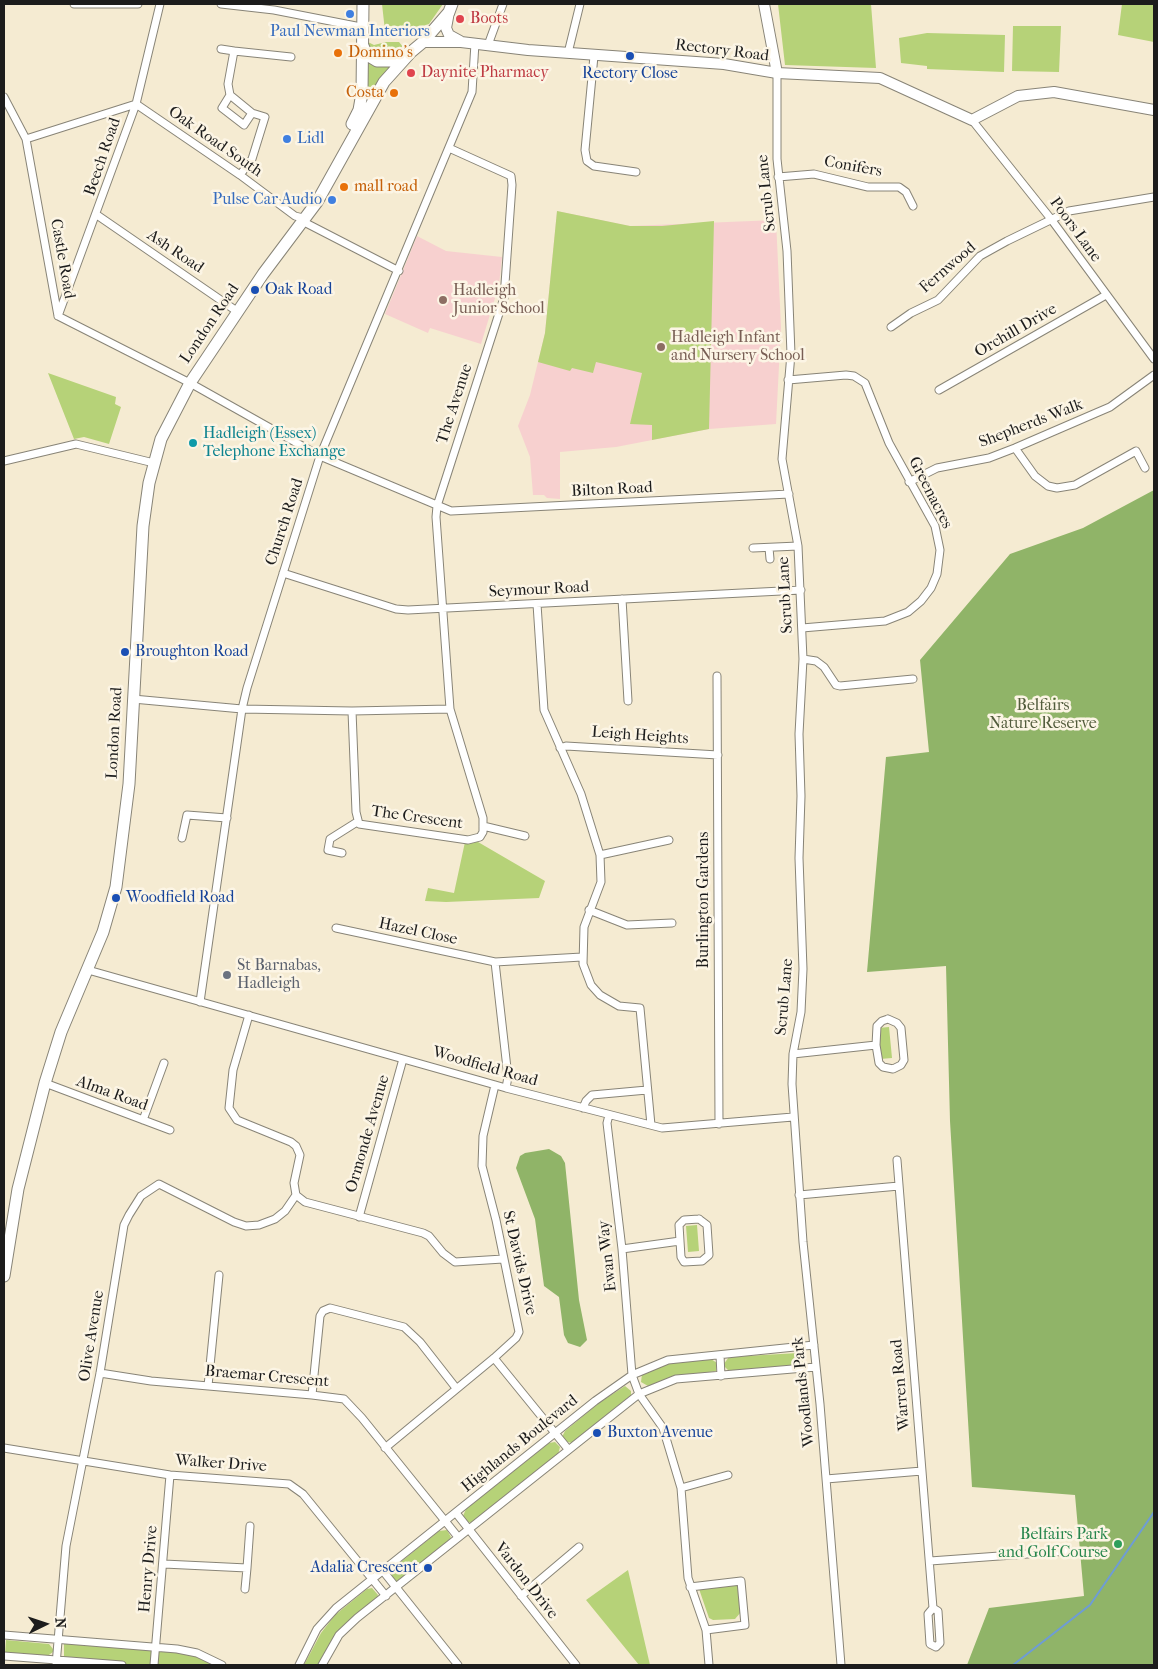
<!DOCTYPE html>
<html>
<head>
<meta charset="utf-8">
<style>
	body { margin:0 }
	#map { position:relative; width:1158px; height:1669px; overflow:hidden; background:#f5ebd2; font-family:"IM FELL French Canon",serif }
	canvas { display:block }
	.frame { position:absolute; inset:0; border:5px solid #1c1c1c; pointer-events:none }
	.north { position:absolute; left:20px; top:1599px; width:50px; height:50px; -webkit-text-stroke:4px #fcf5e5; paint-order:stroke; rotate:86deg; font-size:14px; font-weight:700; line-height:20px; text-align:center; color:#1c1c1c }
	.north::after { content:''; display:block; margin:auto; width:18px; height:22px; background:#1c1c1c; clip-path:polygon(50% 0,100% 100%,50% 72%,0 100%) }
</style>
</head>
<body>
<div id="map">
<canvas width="1158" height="1669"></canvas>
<div class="frame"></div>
<div class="north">N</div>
</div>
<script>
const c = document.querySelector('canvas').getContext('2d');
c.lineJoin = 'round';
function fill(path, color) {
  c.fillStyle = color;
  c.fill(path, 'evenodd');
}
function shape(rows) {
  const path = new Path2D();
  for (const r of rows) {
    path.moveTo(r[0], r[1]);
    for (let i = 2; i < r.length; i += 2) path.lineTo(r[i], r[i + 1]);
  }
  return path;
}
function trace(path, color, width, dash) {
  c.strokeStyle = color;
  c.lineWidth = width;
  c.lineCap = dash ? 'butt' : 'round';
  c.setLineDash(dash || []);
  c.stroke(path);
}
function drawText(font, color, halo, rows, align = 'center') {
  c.font = font + ' "IM FELL French Canon",serif';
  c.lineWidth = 5;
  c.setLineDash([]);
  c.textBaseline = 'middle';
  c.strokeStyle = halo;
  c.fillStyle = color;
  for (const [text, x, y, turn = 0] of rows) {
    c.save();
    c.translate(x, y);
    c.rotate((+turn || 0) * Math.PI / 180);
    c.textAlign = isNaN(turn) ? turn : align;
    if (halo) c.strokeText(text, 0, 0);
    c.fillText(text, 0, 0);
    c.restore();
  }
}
const built = shape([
	[557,211,630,226,776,220,781,327,776,424,709,429,616,447,560,452,560,499,547,498,544,495,533,495,530,457,518,426,530,395,545,333],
	[417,236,446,251,502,257,499,285,481,344,430,328,428,333,385,314]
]);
const green = shape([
	[382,4,443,4,429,24,406,31,385,31],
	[778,4,871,4,876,68,785,65],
	[1122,4,1154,4,1154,42,1118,35],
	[1013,26,1061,26,1059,72,1012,71],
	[927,33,1005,35,1004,72,927,69,927,66,901,63,899,38],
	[368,42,374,45,386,42,399,42,403,47,395,53,383,57,373,54,368,47],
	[369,62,391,67,370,98,367,97,366,63],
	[557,211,630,226,662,226,714,221,709,429,652,440,652,425,630,424,642,373,596,362,593,373,572,368,570,371,538,362,545,333],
	[48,373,116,397,115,404,121,407,109,444,84,437,74,439],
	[465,842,478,842,545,881,539,898,446,902,425,901,428,888,454,893],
	[889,1027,892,1058,880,1059,878,1028],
	[697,1225,699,1251,688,1252,686,1226],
	[798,1353,803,1359,802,1363,795,1365,729,1371,723,1365,729,1357],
	[711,1359,717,1363,716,1371,670,1378,648,1386,641,1382,642,1374,654,1368,677,1362],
	[625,1386,631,1391,631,1396,572,1443,564,1441,562,1437,565,1431,599,1403],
	[555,1442,560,1447,558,1455,473,1523,467,1522,463,1516,466,1509,549,1443],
	[447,1530,451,1537,449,1541,399,1581,395,1581,391,1577,392,1569,439,1531],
	[628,1570,650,1665,639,1665,586,1600],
	[738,1584,741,1612,735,1619,713,1620,709,1618,698,1586],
	[372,1588,378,1595,376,1600,337,1633,320,1665,304,1665,321,1633,335,1615,367,1589],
	[6,1640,49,1644,53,1649,53,1652,46,1657,5,1654],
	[64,1642,187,1651,220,1665,134,1665,64,1657]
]);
const forest = shape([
	[1154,490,1154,1665,967,1665,989,1608,1084,1596,1075,1495,972,1487,950,1121,946,966,867,972,886,757,929,752,920,660,1010,554,1083,528],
	[549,1149,561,1156,565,1163,579,1300,587,1340,580,1347,568,1343,564,1335,559,1297,544,1286,535,1219,516,1168,520,1156,525,1153]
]);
const stream = shape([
	[1013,1665,1090,1605,1154,1512]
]);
const street = shape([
	[74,4,138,4],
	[221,4,274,10,361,27],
	[488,45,503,4],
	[221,49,234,51],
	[568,53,580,4],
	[594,56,585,150,587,161,594,166,636,172],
	[777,73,777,159,787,251,791,354,782,459,798,546,803,659,799,734,801,796,799,858,803,969,801,1012,793,1054,792,1084,803,1242,820,1404,841,1665],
	[230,95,222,108,244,125,252,113],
	[4,97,26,139,58,316],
	[972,120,1051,219,1154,359],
	[26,139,136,104,240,175,295,216,303,218],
	[240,175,252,159,265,117,252,113,230,95,228,84,234,51,291,57],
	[778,177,814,174,868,187,899,187,906,192,913,206],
	[97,215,238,312],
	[302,221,399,271],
	[58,316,190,383,320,456,451,511,789,494],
	[58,316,136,104,160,4],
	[891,327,911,313,938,300,980,256,1007,241,1069,211,1154,197],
	[788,380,846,375,854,376,865,383,889,443,935,526,940,550,937,574,931,588,921,601,908,612,885,621,802,628],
	[939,390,1106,295],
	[1015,448,1035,476,1048,486,1057,488,1075,485,1136,451,1145,468],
	[4,461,76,444,154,463],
	[909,482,937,468,989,458,1015,448,1096,413,1110,407,1154,375],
	[753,548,798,546],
	[769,548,770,559],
	[283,573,396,609,408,610,801,590],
	[622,599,628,701],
	[537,604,544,710,581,794,600,855,601,882,584,927,583,964,591,985,600,995,619,1006,640,1008,651,1125],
	[803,659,816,661,824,667,836,685,840,686,913,679],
	[717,676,719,1124],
	[133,699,242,709,352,711,450,709],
	[352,711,356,812,359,824,468,840,480,837,483,832,483,818,450,709,436,517,437,506,504,298,512,185,511,176,449,148],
	[560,748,566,746,718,755],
	[483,826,525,836],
	[182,838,187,815,227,818],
	[342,853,328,850,330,839,357,822],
	[600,855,669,840],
	[589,910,627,925,672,923],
	[336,928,495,962,582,957],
	[495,962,508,1077,506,1088],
	[88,970,506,1088,662,1128,793,1117],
	[200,1002,242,709,247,688,320,456,472,92,475,43],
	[249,1015,233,1070,229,1108,237,1120,291,1142,296,1146,300,1155,294,1183,296,1195],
	[888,1019,897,1023,901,1028,904,1060,901,1065,893,1069,883,1067,879,1063,876,1045,877,1026,882,1021,888,1019],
	[793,1054,876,1045],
	[45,1083,170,1130],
	[583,1108,586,1101,592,1095,647,1090],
	[609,1115,607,1123,622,1249,632,1375,639,1394,663,1428,681,1488,688,1578,706,1630,709,1665],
	[143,1120,164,1063],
	[897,1160,933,1608,938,1611,940,1643,936,1647,930,1644,928,1614,933,1608],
	[296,1195,305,1202,423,1233,429,1236,443,1253,455,1262,503,1259],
	[799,1195,899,1186],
	[359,1217,403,1059],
	[699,1219,707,1225,709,1255,702,1261,684,1262,681,1257,679,1225,684,1220,699,1219],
	[622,1249,680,1241],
	[720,1355,721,1376],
	[494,1358,568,1449],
	[100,1373,151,1381,312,1395,344,1399,362,1418,458,1537],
	[208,1386,219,1275],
	[312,1395,320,1316,323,1311,330,1308,404,1327,420,1342,456,1388],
	[4,1448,170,1475,289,1484,303,1494,386,1596],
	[385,1448,494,1358,516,1338,519,1332,496,1220,482,1166,483,1136,495,1085],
	[826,1479,922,1471],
	[681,1488,728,1475],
	[456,1513,576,1665],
	[930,1561,1069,1551],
	[164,1564,247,1568,250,1526],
	[383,1571,458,1665],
	[690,1587,741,1581,745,1625,706,1630],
	[245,1589,247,1568],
	[521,1596,579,1547],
	[4,1635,177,1649,197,1653,222,1665],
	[4,1656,122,1665],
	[56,1665,66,1546,100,1373,124,1225,129,1215,141,1196,159,1184,234,1222,246,1226,259,1225,275,1219,285,1211,296,1195],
	[154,1665,170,1475],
	[299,1665,317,1629,336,1608,595,1401,632,1375,668,1360,814,1345],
	[322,1665,339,1635,357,1618,639,1394,676,1379,816,1367]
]);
const secondary = shape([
	[764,4,777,73],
	[449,12,446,28,449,35,460,41],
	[423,42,461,42,528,50,724,64,777,73,880,78,972,120,1018,96,1054,92,1154,110]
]);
const primary = shape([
	[363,46,367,55,377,61,390,61,406,54],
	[352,124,359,110,362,93,363,4],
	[4,1276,18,1189,45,1083,61,1032,103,932,116,887,129,784,143,526,149,483,161,439,190,383,263,274,317,202,384,82,411,52,423,42,449,12,452,4]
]);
const markers = [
	[350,14,5,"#3f7fe0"],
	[460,19,5,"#e0444e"],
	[338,53,5,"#e8710a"],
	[630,56,5,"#1a4fb4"],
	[411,73,5,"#e0444e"],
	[394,93,5,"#e8710a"],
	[287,139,5,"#3f7fe0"],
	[344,187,5,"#e8710a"],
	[332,200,5,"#3f7fe0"],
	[255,290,5,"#1a4fb4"],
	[443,300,5,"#8d6e63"],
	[661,347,5,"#8d6e63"],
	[193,443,5,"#0f9aa8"],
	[125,652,5,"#1a4fb4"],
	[116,898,5,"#1a4fb4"],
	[227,975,5,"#6b7280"],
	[597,1433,5,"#1a4fb4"],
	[1118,1544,5,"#2e9e5b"],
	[428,1568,5,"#1a4fb4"]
];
const healthNames = [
	["Boots",470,19],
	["Daynite Pharmacy",421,73]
];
const shopNames = [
	["Paul Newman Interiors",350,32],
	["Lidl",297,139,"left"],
	["Pulse Car Audio",322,200,"right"]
];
const streetNames = [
	["Rectory Road",722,51,7],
	["Oak Road South",215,142,35],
	["Beech Road",103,157,-71],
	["Conifers",853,167,10],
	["Scrub Lane",767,193,-96],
	["Poors Lane",1075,230,54],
	["Ash Road",175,252,34],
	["Castle Road",62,259,80],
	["Fernwood",948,268,-41],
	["London Road",210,324,-56],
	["Orchill Drive",1016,331,-30],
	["The Avenue",455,404,-72],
	["Shepherds Walk",1031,424,-21],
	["Bilton Road",612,490,-3],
	["Greenacres",930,493,63],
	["Church Road",285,522,-72],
	["Seymour Road",539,590,-3],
	["Scrub Lane",786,595,-93],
	["London Road",115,733,-87],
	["Leigh Heights",640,736,4],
	["The Crescent",417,818,8],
	["Burlington Gardens",704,900,-90],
	["Hazel Close",418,932,12],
	["Scrub Lane",785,997,-85],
	["Woodfield Road",485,1067,16],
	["Alma Road",112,1094,20],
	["Ormonde Avenue",368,1134,-74],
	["Ewan Way",608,1256,-96],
	["St Davids Drive",519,1263,77],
	["Olive Avenue",92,1336,-81],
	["Braemar Crescent",267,1377,5],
	["Warren Road",901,1385,-95],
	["Woodlands Park",804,1392,-96],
	["Highlands Boulevard",520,1444,-39],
	["Walker Drive",221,1464,4],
	["Henry Drive",149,1569,-85],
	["Vardon Drive",526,1581,52]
];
const foodNames = [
	["Domino's",348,53],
	["Costa",384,93,"right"],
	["mall road",354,187]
];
const transitNames = [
	["Rectory Close",630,74,"center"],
	["Oak Road",265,290],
	["Broughton Road",135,652],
	["Woodfield Road",126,898],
	["Buxton Avenue",607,1433],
	["Adalia Crescent",418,1568,"right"]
];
const educationNames = [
	["Hadleigh",453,291],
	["Junior School",453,309],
	["Hadleigh Infant",671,338],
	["and Nursery School",671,356]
];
const cultureNames = [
	["Hadleigh (Essex)",203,434],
	["Telephone Exchange",203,452]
];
const parkNames = [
	["Belfairs",1043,706],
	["Nature Reserve",1043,724]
];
const worshipNames = [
	["St Barnabas,",237,966],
	["Hadleigh",237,984]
];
const leisureNames = [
	["Belfairs Park",1108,1535],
	["and Golf Course",1108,1553]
];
fill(built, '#f7d0cf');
fill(green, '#b6d278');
fill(forest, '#90b468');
trace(stream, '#6e9cd6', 2);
trace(street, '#888477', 9);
trace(secondary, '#888477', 12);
trace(primary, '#888477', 13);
trace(street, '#fff', 7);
trace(secondary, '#fff', 10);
trace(primary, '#fff', 11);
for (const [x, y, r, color] of markers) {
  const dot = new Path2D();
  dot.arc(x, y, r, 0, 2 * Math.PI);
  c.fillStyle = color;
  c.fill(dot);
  trace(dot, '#fcf5e5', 2);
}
drawText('16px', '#be3a42', '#fcf5e5', healthNames, 'left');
drawText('16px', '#366cbe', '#fcf5e5', shopNames);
drawText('16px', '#1c1c1c', '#fcf5e5', streetNames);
drawText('16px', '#c56008', '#fcf5e5', foodNames, 'left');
drawText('16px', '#164399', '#fcf5e5', transitNames, 'left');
drawText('16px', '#785e54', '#fcf5e5', educationNames, 'left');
drawText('16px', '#0d838f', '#fcf5e5', cultureNames, 'left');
drawText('16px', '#525c3c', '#fcf5e5', parkNames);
drawText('16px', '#5b616d', '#fcf5e5', worshipNames, 'left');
drawText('16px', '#27864d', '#fcf5e5', leisureNames, 'right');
</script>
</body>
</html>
